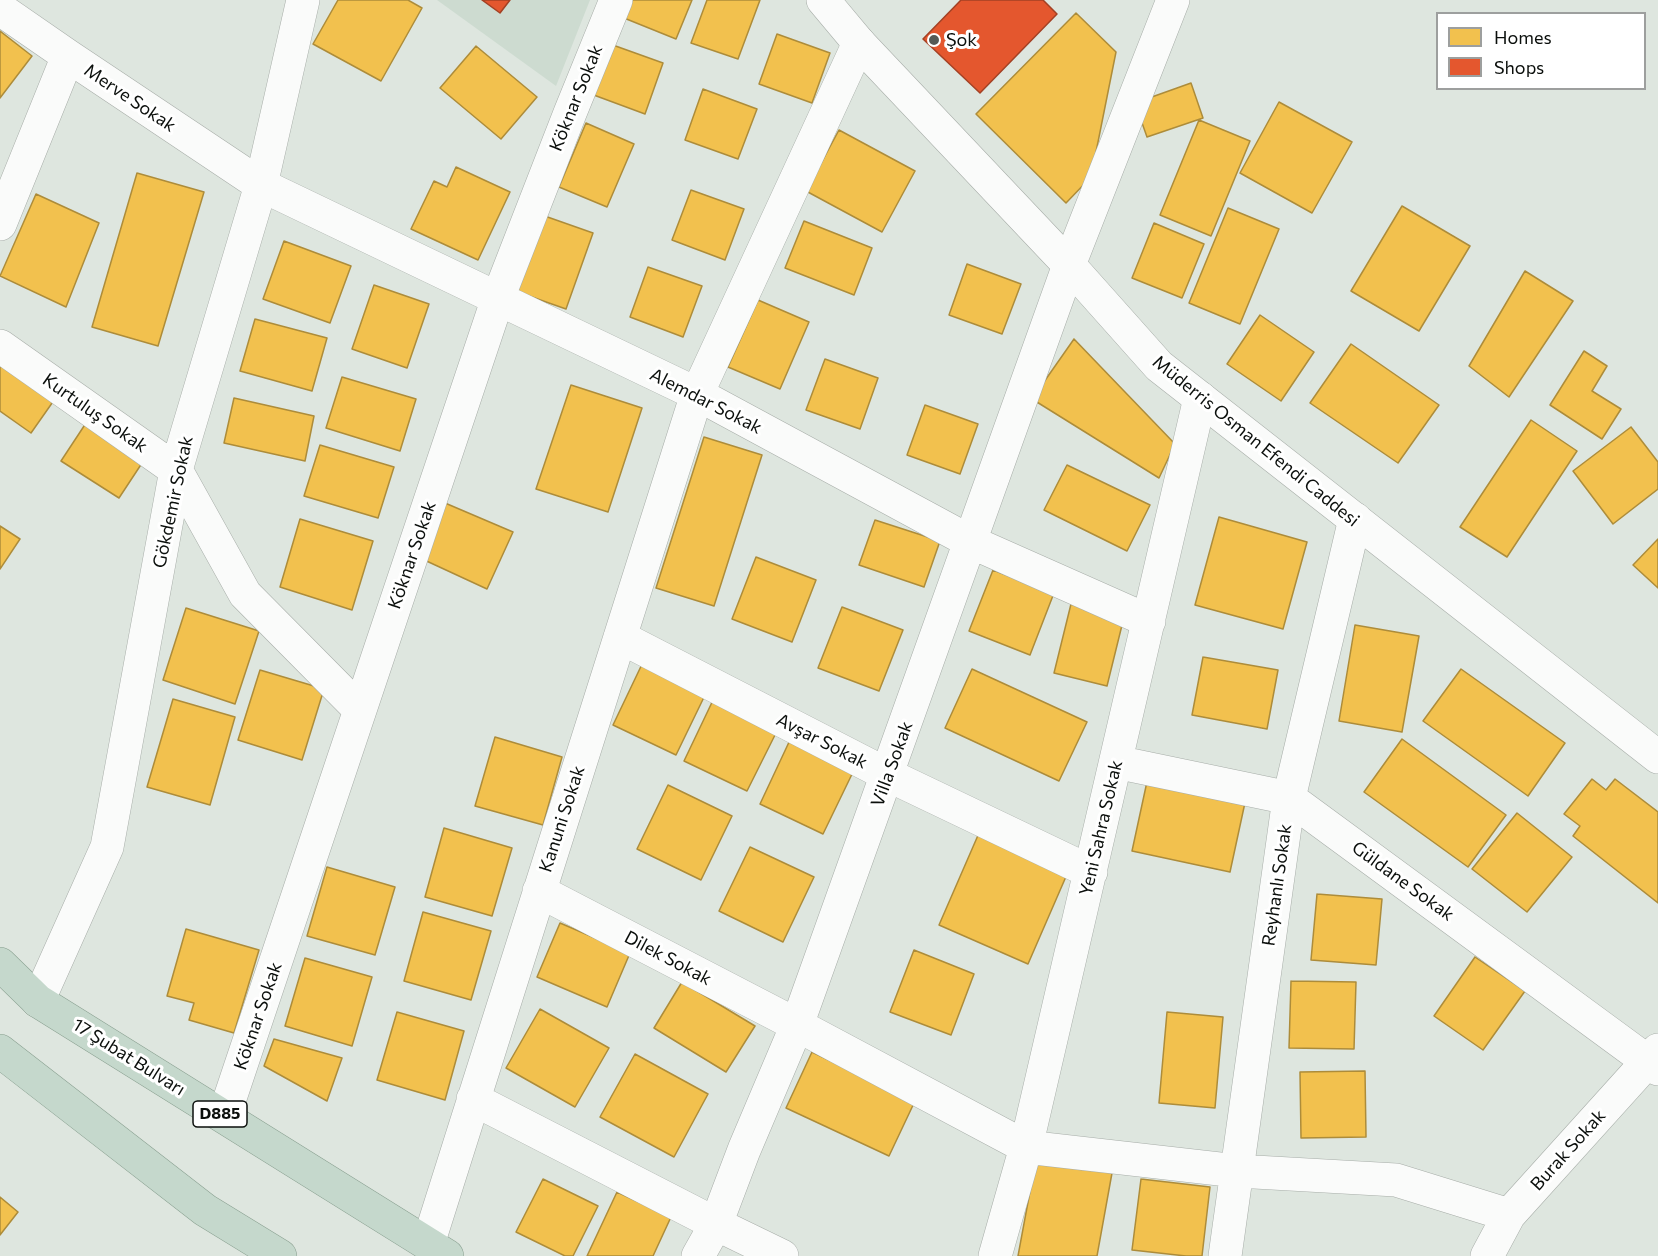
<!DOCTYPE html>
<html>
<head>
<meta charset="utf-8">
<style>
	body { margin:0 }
	#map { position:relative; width:1658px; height:1256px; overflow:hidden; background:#dee6df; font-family:Commissioner,sans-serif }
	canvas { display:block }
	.legend { position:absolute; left:1436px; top:12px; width:210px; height:78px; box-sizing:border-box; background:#fff; border:2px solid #9d9f9e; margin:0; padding:8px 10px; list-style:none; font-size:18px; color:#0b0f0c }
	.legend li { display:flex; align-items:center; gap:12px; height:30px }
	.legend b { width:30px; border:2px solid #9d9f9e }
</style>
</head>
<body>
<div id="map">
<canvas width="1658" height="1256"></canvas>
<ul class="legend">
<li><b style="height:16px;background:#f2c14e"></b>Homes</li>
<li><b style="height:16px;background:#e4572e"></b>Shops</li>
</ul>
</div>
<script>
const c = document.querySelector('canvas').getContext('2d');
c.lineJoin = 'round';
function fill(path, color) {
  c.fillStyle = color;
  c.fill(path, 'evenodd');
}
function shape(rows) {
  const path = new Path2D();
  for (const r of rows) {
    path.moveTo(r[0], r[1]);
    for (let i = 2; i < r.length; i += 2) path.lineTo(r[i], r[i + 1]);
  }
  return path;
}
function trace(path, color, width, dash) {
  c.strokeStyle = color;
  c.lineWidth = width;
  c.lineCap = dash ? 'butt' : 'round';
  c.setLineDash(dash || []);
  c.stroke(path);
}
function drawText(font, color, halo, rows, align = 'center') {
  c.font = font + ' Commissioner,sans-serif';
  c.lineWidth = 6;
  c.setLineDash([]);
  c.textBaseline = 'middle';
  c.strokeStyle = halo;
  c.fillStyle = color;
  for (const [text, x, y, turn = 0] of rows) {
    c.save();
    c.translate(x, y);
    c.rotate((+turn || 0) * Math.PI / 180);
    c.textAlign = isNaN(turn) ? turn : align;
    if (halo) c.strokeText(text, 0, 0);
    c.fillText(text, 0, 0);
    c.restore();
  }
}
const built = shape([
	[437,0,590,0,556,86]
]);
const homes = shape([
	[338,0,408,0,422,8,381,81,313,44,338,0],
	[626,0,692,0,676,39,619,16,626,0],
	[707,0,760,0,738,59,691,43,707,0],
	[1076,13,1116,52,1091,177,1066,203,976,114,1076,13],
	[0,31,32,56,0,98,0,31],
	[777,34,830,53,812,103,759,84,777,34],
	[610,44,663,63,645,114,591,94,610,44],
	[476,46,537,97,501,139,440,88,476,46],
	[1191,83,1203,118,1147,137,1135,103,1191,83],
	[703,89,757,109,738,159,685,140,703,89],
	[1279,102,1352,142,1312,213,1240,173,1279,102],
	[1199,120,1250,141,1211,236,1160,215,1199,120],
	[586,123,634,144,607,207,559,187,586,123],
	[839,130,915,171,882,232,806,191,839,130],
	[456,167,510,192,478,260,411,229,434,181,447,187,456,167],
	[137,173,204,192,158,346,92,327,137,173],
	[691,190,744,209,725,260,672,240,691,190],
	[36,194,99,223,66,307,0,276,36,194],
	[1402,206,1470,246,1419,331,1351,291,1402,206],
	[1228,208,1279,229,1240,324,1189,303,1228,208],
	[539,214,593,233,566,309,512,290,539,214],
	[804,221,872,248,854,295,785,268,804,221],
	[1154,223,1204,244,1182,298,1132,278,1154,223],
	[284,241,351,266,330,323,263,299,284,241],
	[967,264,1021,284,1002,334,949,315,967,264],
	[648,267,702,286,683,337,630,317,648,267],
	[1525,271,1573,301,1509,397,1469,366,1525,271],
	[374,285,429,304,407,368,352,349,374,285],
	[758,300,809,322,780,389,728,367,758,300],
	[1260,315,1314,352,1281,401,1227,364,1260,315],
	[255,319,327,338,312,391,240,371,255,319],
	[1074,339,1175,444,1159,478,1032,399,1074,339],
	[1351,344,1439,405,1398,463,1310,403,1351,344],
	[1584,351,1607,366,1592,391,1621,409,1602,439,1550,405,1584,351],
	[0,356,57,396,31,433,0,411,0,356],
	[825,359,878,378,860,429,806,410,825,359],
	[342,377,416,399,400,451,326,428,342,377],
	[571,385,642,408,608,512,536,489,571,385],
	[234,398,314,416,305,461,224,443,234,398],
	[925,405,978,424,960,474,907,455,925,405],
	[88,420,146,457,119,498,61,461,88,420],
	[1531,420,1577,451,1507,557,1460,527,1531,420],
	[1631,427,1658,462,1658,489,1613,524,1573,471,1631,427],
	[704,437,762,455,714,606,656,588,704,437],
	[320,445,394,467,378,518,304,496,320,445],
	[1067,465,1150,505,1127,551,1044,510,1067,465],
	[445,503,513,532,487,589,420,558,445,503],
	[1219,517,1307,542,1283,629,1195,605,1219,517],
	[300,519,373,541,352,610,280,587,300,519],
	[875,520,940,541,924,587,859,565,875,520],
	[0,526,20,539,0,569,0,526],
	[1658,539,1658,588,1633,565,1658,539],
	[756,557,816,580,792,642,732,619,756,557],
	[993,570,1054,593,1030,655,969,631,993,570],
	[1071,604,1124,617,1107,686,1054,673,1071,604],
	[842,607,903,630,879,691,818,668,842,607],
	[186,608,259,631,235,704,163,680,186,608],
	[1355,625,1419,636,1402,732,1339,721,1355,625],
	[1203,657,1278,670,1267,729,1192,715,1203,657],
	[644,660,707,691,676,755,613,725,644,660],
	[972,669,1087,722,1059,781,945,728,972,669],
	[1461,669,1565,743,1528,796,1423,721,1461,669],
	[260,670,324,689,302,760,238,740,260,670],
	[715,696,779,727,747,791,684,761,715,696],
	[173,699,235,717,210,805,147,787,173,699],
	[495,737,562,757,543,825,475,806,495,737],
	[1402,739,1506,815,1468,867,1364,792,1402,739],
	[790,740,854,770,823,834,760,804,790,740],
	[1148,777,1246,798,1230,872,1132,851,1148,777],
	[1592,779,1606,790,1615,779,1658,812,1658,903,1573,836,1580,826,1564,814,1592,779],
	[668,785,732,816,701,880,637,849,668,785],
	[1517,813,1572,857,1527,912,1472,869,1517,813],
	[444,828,512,848,492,916,425,897,444,828],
	[979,833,1068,872,1028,964,939,925,979,833],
	[750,847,814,877,783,942,719,911,750,847],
	[327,867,395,887,375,955,307,936,327,867],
	[1317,894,1382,899,1376,965,1311,960,1317,894],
	[423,912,491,931,471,1000,404,981,423,912],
	[560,923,630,953,607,1007,537,977,560,923],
	[186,929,259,950,234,1033,189,1020,194,1003,167,996,186,929],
	[914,950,974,974,951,1035,890,1012,914,950],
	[1475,957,1525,991,1483,1050,1434,1016,1475,957],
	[305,958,372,977,352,1046,285,1026,305,958],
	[1291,981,1356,982,1354,1049,1289,1048,1291,981],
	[682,982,755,1026,726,1072,654,1028,682,982],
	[540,1009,609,1048,575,1107,506,1068,540,1009],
	[397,1012,464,1031,445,1100,377,1080,397,1012],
	[1167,1012,1223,1017,1215,1108,1159,1103,1167,1012],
	[274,1039,342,1058,327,1101,264,1066,274,1039],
	[812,1052,915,1101,889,1156,786,1108,812,1052],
	[635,1054,708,1094,674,1157,600,1117,635,1054],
	[1365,1071,1366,1137,1301,1138,1300,1072,1365,1071],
	[1036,1159,1112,1173,1097,1256,1018,1256,1036,1159],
	[543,1179,598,1206,573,1256,565,1256,516,1232,543,1179],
	[1141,1179,1210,1187,1202,1256,1186,1256,1132,1250,1141,1179],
	[617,1192,671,1217,653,1256,587,1256,617,1192],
	[0,1197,18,1212,0,1235,0,1197]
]);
const shops = shape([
	[482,0,510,0,500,13,482,0],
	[961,0,1043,0,1057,14,980,93,923,39,961,0]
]);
const street = shape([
	[0,9,68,56,261,185,697,394,971,542,1149,621],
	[0,224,68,56],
	[0,346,176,470,245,594,360,710],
	[620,637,888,775,1091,872],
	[1116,762,1289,798,1658,1069],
	[539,891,797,1025,1026,1147,1237,1171,1396,1180,1509,1215],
	[38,1001,107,847,176,470,261,185,303,0],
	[473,1099,716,1224,782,1256],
	[224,1116,498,298,570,113,616,0],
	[428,1244,697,394,859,43],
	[698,1256,716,1224,744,1150,797,1025,1069,265,1173,0],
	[995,1256,1026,1147,1200,398],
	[1225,1256,1289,798,1355,519],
	[1487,1256,1509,1215,1658,1050]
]);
const secondary = shape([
	[823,0,859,43,1069,265,1159,366,1658,757]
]);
const highway = shape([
	[0,964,38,1001,447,1256],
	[0,1051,205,1210,280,1256]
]);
const markers = [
	[934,40,6,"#555a56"]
];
const shields = [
	[220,1114,54]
];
const shieldNames = [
	["D885",220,1114]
];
const poiNames = [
	["Şok",946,40]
];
const streetNames = [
	["Merve Sokak",130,98,34],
	["Köknar Sokak",576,98,-68],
	["Alemdar Sokak",706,401,27],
	["Kurtuluş Sokak",95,413,35],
	["Müderris Osman Efendi Caddesi",1256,441,39],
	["Gökdemir Sokak",173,502,-78],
	["Köknar Sokak",412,555,-71],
	["Avşar Sokak",822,741,27],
	["Villa Sokak",892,764,-70],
	["Kanuni Sokak",562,819,-72],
	["Yeni Sahra Sokak",1101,828,-77],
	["Güldane Sokak",1403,881,36],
	["Reyhanlı Sokak",1277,885,-82],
	["Dilek Sokak",668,958,28],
	["Köknar Sokak",258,1016,-71],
	["17 Şubat Bulvarı",129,1057,32],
	["Burak Sokak",1568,1150,-48]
];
fill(built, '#cddbd0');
fill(homes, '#f2c14e');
trace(homes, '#ad8c3a', 1.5);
fill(shops, '#e4572e');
trace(shops, '#a34124', 1.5);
trace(street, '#a7ada8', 34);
trace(secondary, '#a7ada8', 34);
trace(highway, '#8aa091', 34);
trace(street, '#fafbfa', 33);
trace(secondary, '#fafbfa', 33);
trace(highway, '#c5d8cc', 33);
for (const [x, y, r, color] of markers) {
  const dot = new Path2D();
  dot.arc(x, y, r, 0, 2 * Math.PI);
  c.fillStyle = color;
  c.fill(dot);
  trace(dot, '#fff', 2);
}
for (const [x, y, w] of shields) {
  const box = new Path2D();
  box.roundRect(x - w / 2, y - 13, w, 26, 4.5);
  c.fillStyle = '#fff';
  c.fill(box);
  trace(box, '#0b0f0c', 1.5);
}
drawText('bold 16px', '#0b0f0c', null, shieldNames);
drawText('18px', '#0b0f0c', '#fff', poiNames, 'left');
drawText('18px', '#0b0f0c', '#fff', streetNames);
</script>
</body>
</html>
